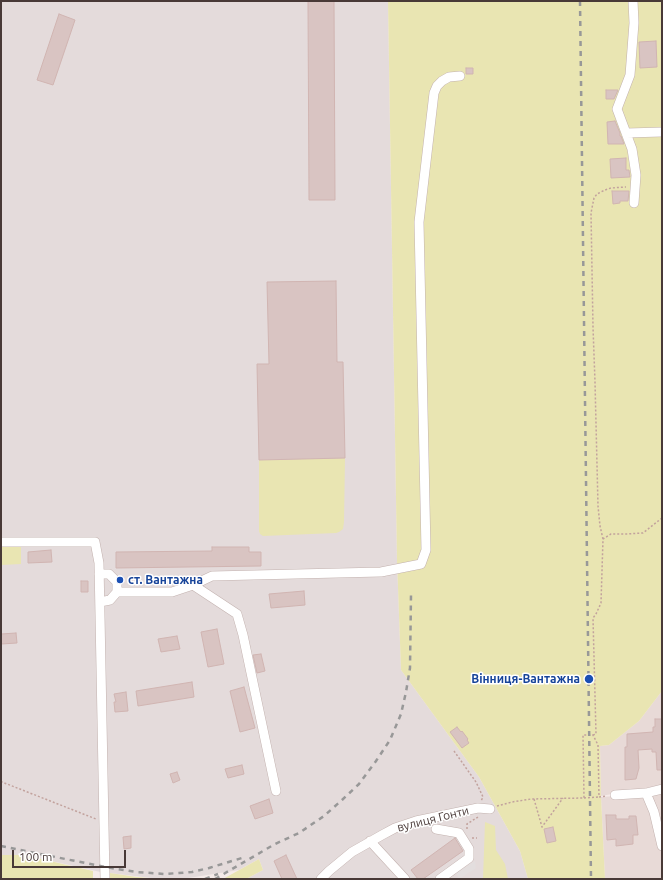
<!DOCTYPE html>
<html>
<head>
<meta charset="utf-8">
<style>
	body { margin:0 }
	#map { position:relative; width:663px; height:880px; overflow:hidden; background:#f5ebe9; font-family:Ubuntu,sans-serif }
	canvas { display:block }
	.frame { position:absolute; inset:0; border:2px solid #483937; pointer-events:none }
	.scale { position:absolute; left:12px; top:850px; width:114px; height:18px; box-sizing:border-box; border:2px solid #483937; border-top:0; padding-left:5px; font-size:12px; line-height:14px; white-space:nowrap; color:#483937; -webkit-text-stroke:3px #fff; paint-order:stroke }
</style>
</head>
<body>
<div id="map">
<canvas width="663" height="880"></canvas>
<div class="frame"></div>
<div class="scale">100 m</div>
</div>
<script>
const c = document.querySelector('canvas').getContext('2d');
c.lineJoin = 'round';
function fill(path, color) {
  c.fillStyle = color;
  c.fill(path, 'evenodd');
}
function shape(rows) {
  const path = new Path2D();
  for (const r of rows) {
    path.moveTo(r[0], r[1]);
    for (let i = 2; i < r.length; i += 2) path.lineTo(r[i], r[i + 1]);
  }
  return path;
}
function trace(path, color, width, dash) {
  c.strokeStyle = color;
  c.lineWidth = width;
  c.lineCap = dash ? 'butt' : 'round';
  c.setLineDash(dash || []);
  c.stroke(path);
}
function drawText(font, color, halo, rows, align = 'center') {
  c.font = font + ' Ubuntu,sans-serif';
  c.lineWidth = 3;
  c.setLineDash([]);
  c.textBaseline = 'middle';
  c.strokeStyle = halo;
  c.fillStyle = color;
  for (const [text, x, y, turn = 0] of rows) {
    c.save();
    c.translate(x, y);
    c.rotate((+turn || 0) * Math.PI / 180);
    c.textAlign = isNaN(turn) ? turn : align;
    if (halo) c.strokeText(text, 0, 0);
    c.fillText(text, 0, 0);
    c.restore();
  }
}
const residential = shape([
	[662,691,662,785,601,796,600,746,609,745,639,721],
	[662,793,662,879,605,879,601,797]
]);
const industrial = shape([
	[1,1,388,1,397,560,401,670,479,777,520,851,528,879,246,879,263,870,259,859,239,870,182,879,159,879,110,873,105,873,24,855,1,855]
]);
const green = shape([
	[388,1,662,1,662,691,639,721,609,745,600,746,601,797,605,879,528,879,520,851,479,777,401,670,397,560],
	[345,458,344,522,343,529,339,532,336,533,263,536,260,534,259,531,259,460],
	[1,542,21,542,21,564,1,565],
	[485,822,495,826,496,850,505,864,508,879,483,879],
	[1,855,24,855,93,871,93,879,1,879],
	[259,859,263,870,246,879,223,879],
	[110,873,137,877,159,879,110,879]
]);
const parking = shape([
	[475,861,476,868,459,879,456,873]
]);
const building = shape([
	[308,1,334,1,335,200,309,200,308,1],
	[59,14,75,20,53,85,37,80,59,14],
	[656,41,657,67,640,68,639,42,656,41],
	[466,68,473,68,473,74,466,74,466,68],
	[606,90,618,90,614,99,606,99,606,90],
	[615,121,620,133,620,136,621,136,624,144,608,144,607,122,615,121],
	[626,158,626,170,629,170,630,177,611,178,610,159,626,158],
	[612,191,629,191,628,201,620,201,620,203,613,204,612,191],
	[336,281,337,362,343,362,345,458,259,460,257,364,269,364,267,282,336,281],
	[212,547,249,547,249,552,261,552,261,566,116,568,116,552,212,551,212,547],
	[51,550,52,562,28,563,28,552,51,550],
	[81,581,88,581,88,592,81,592,81,581],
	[304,591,305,605,271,608,269,594,304,591],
	[217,629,224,664,208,667,201,632,217,629],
	[16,633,17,643,1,644,1,634,16,633],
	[177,636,180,649,161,652,158,639,177,636],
	[261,654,265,671,257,673,253,655,261,654],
	[192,682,194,697,138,706,136,691,192,682],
	[244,687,255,728,240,732,230,691,244,687],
	[126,692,128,711,115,712,114,702,116,702,114,694,126,692],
	[655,719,662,719,662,770,657,770,656,752,652,752,652,749,638,750,639,768,636,779,625,780,625,747,627,747,627,734,653,732,653,727,655,727,655,719],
	[457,727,461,732,462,731,468,739,467,740,469,743,462,748,450,732,457,727],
	[242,765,244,774,228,778,225,769,242,765],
	[177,772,180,780,173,783,170,774,177,772],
	[269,799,273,813,255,819,250,806,269,799],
	[606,815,616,815,616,819,629,819,629,816,636,816,638,835,633,835,633,844,616,846,616,839,607,840,606,815],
	[553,827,556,841,547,843,544,829,553,827],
	[131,836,131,848,124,849,123,837,131,836],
	[455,838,463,851,423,879,418,879,411,870,455,838],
	[286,855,297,879,282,879,274,861,286,855]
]);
const path = shape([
	[603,539,600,526,598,506,595,382,593,327,591,213,594,198,597,194,605,190,611,188,626,187],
	[593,735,596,734,593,618,596,614,601,603,603,539,611,534,626,534,643,533,662,518],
	[454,751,476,782,483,797,481,801],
	[1,781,2,782,96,819],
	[584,798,598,797],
	[534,799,542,827,563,798],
	[497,806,512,802,531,799,584,798,583,735,593,735,598,745,599,797,607,796],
	[467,829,467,824,478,817],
	[472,838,477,838]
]);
const minor = shape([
	[633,1,634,23,630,75,617,109,632,149,636,175,634,203],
	[627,133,662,132],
	[1,542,95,542,99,563,105,879],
	[99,574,109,574,117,582,117,592,110,600,100,602],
	[193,585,237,614,243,635,276,791],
	[117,592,172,592,193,585,212,576,381,572,421,564,426,550,419,222,434,93,437,86,442,81,449,77,460,76],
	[646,793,654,812,662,846],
	[615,795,646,793,662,789],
	[436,829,459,833,469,849,469,858,440,879],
	[370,841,405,879],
	[321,879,329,871,352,852,382,835,395,828,416,821,478,808,490,809]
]);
const rail = shape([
	[580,1,591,879],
	[1,846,105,867,136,872,165,874,192,872,209,868,242,858],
	[205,879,218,874],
	[215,879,275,844,299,833,324,816,342,800,359,784,376,761,390,740,401,714,406,692,410,668,411,595]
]);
const markers = [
	[120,580,4,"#1a4fb4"],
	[589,679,5,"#1a4fb4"]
];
const transitNames = [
	["ст. Вантажна",128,580],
	["Вінниця-Вантажна",580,679,"right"]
];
const streetNames = [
	["вулиця Гонти",433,819,-14]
];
fill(residential, '#e8dad7');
fill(industrial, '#e4dbdb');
fill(green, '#e9e5b2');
fill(parking, '#e3dede');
fill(building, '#d9c4c2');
trace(building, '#d1b5b2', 1);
trace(minor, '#c3b2af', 10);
trace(path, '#c2a29d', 1.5, [2, 2]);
trace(minor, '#fff', 9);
trace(rail, '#989898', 2.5, [5, 5]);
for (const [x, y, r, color] of markers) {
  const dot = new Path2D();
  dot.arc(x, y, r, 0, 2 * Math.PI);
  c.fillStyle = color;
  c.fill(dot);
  trace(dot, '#fff', 1.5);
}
drawText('bold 12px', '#164399', '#fff', transitNames, 'left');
drawText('12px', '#483937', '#fff', streetNames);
</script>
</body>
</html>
